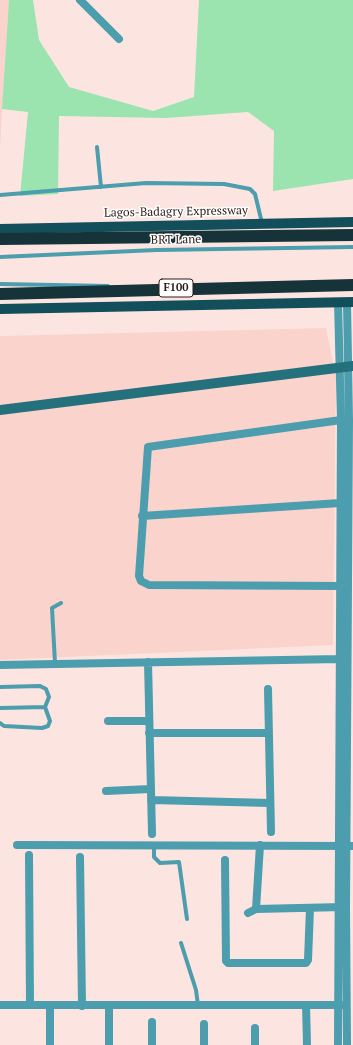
<!DOCTYPE html>
<html>
<head>
<meta charset="utf-8">
<style>
	body { margin:0 }
	canvas { display:block; background:#fce5e0 }
</style>
</head>
<body>
<canvas width="353" height="1045"></canvas>
<script>
const c = document.querySelector('canvas').getContext('2d');
c.lineJoin = 'round';
function fill(path, color) {
  c.fillStyle = color;
  c.fill(path, 'evenodd');
}
function shape(rows) {
  const path = new Path2D();
  for (const r of rows) {
    path.moveTo(r[0], r[1]);
    for (let i = 2; i < r.length; i += 2) path.lineTo(r[i], r[i + 1]);
  }
  return path;
}
function trace(path, color, width, dash) {
  c.strokeStyle = color;
  c.lineWidth = width;
  c.lineCap = dash ? 'butt' : 'round';
  c.setLineDash(dash || []);
  c.stroke(path);
}
function drawText(font, color, halo, rows, align = 'center') {
  c.font = font + ' "PT Serif",serif';
  c.lineWidth = 3;
  c.setLineDash([]);
  c.textBaseline = 'middle';
  c.strokeStyle = halo;
  c.fillStyle = color;
  for (const [text, x, y, turn = 0] of rows) {
    c.save();
    c.translate(x, y);
    c.rotate((+turn || 0) * Math.PI / 180);
    c.textAlign = isNaN(turn) ? turn : align;
    if (halo) c.strokeText(text, 0, 0);
    c.fillText(text, 0, 0);
    c.restore();
  }
}
const built = shape([
	[0,0,9,0,0,148],
	[326,328,336,377,333,645,0,660,0,336]
]);
const green = shape([
	[9,0,33,0,39,40,69,87,153,111,194,97,199,0,353,0,353,179,273,191,274,131,248,112,166,118,59,116,58,194,20,196,28,112,2,109]
]);
const lane = shape([
	[97,147,101,187],
	[0,195,146,183,224,184,250,189,255,194,262,223],
	[0,257,156,250,353,247],
	[0,284,108,286],
	[55,663,52,608,61,603],
	[0,687,40,686,46,689,49,697,45,707,50,721,48,726,42,728,4,726,0,723],
	[0,708,45,707],
	[154,845,154,857,160,863,179,862,187,919],
	[181,943,196,990,198,1005]
]);
const street = shape([
	[80,0,119,39],
	[338,302,341,420,338,1045],
	[347,302,349,420,346,907,347,1045],
	[142,516,340,503],
	[341,586,149,585,141,581,139,576,148,447,341,420],
	[148,662,152,834],
	[0,665,340,659],
	[268,689,271,832],
	[108,721,148,721],
	[149,733,268,733],
	[106,791,150,789],
	[151,800,270,803],
	[17,845,353,846],
	[29,855,30,1005],
	[80,857,82,1006],
	[225,860,226,961,228,963,306,963,308,960,310,908],
	[256,909,260,845],
	[248,913,256,909,343,907],
	[0,1005,342,1005],
	[306,1005,307,1045],
	[50,1006,50,1045],
	[152,1022,152,1045],
	[204,1024,204,1045],
	[255,1028,255,1045],
	[109,1045,109,1005]
]);
const secondary = shape([
	[0,410,353,366]
]);
const primary = shape([
	[0,229,353,222],
	[0,309,353,302]
]);
const highway = shape([
	[0,239,353,235],
	[0,294,353,285]
]);
const shields = [
	[176,288,34]
];
const shieldNames = [
	["F100",176,288]
];
const streetNames = [
	["Lagos-Badagry Expressway",176,212,-1],
	["BRT Lane",176,240,-1]
];
fill(built, '#fad4cc');
fill(green, '#9be4af');
trace(lane, '#4c9dad', 4);
trace(street, '#4c9dad', 8);
trace(secondary, '#25707d', 10);
trace(primary, '#124f5a', 10);
trace(highway, '#153338', 12);
for (const [x, y, w] of shields) {
  const box = new Path2D();
  box.roundRect(x - w / 2, y - 9, w, 18, 3);
  c.fillStyle = '#fff';
  c.fill(box);
  trace(box, '#2e1b17', 1);
}
drawText('bold 11px', '#2e1b17', null, shieldNames);
drawText('12px', '#2e1b17', '#fff', streetNames);
</script>
</body>
</html>
